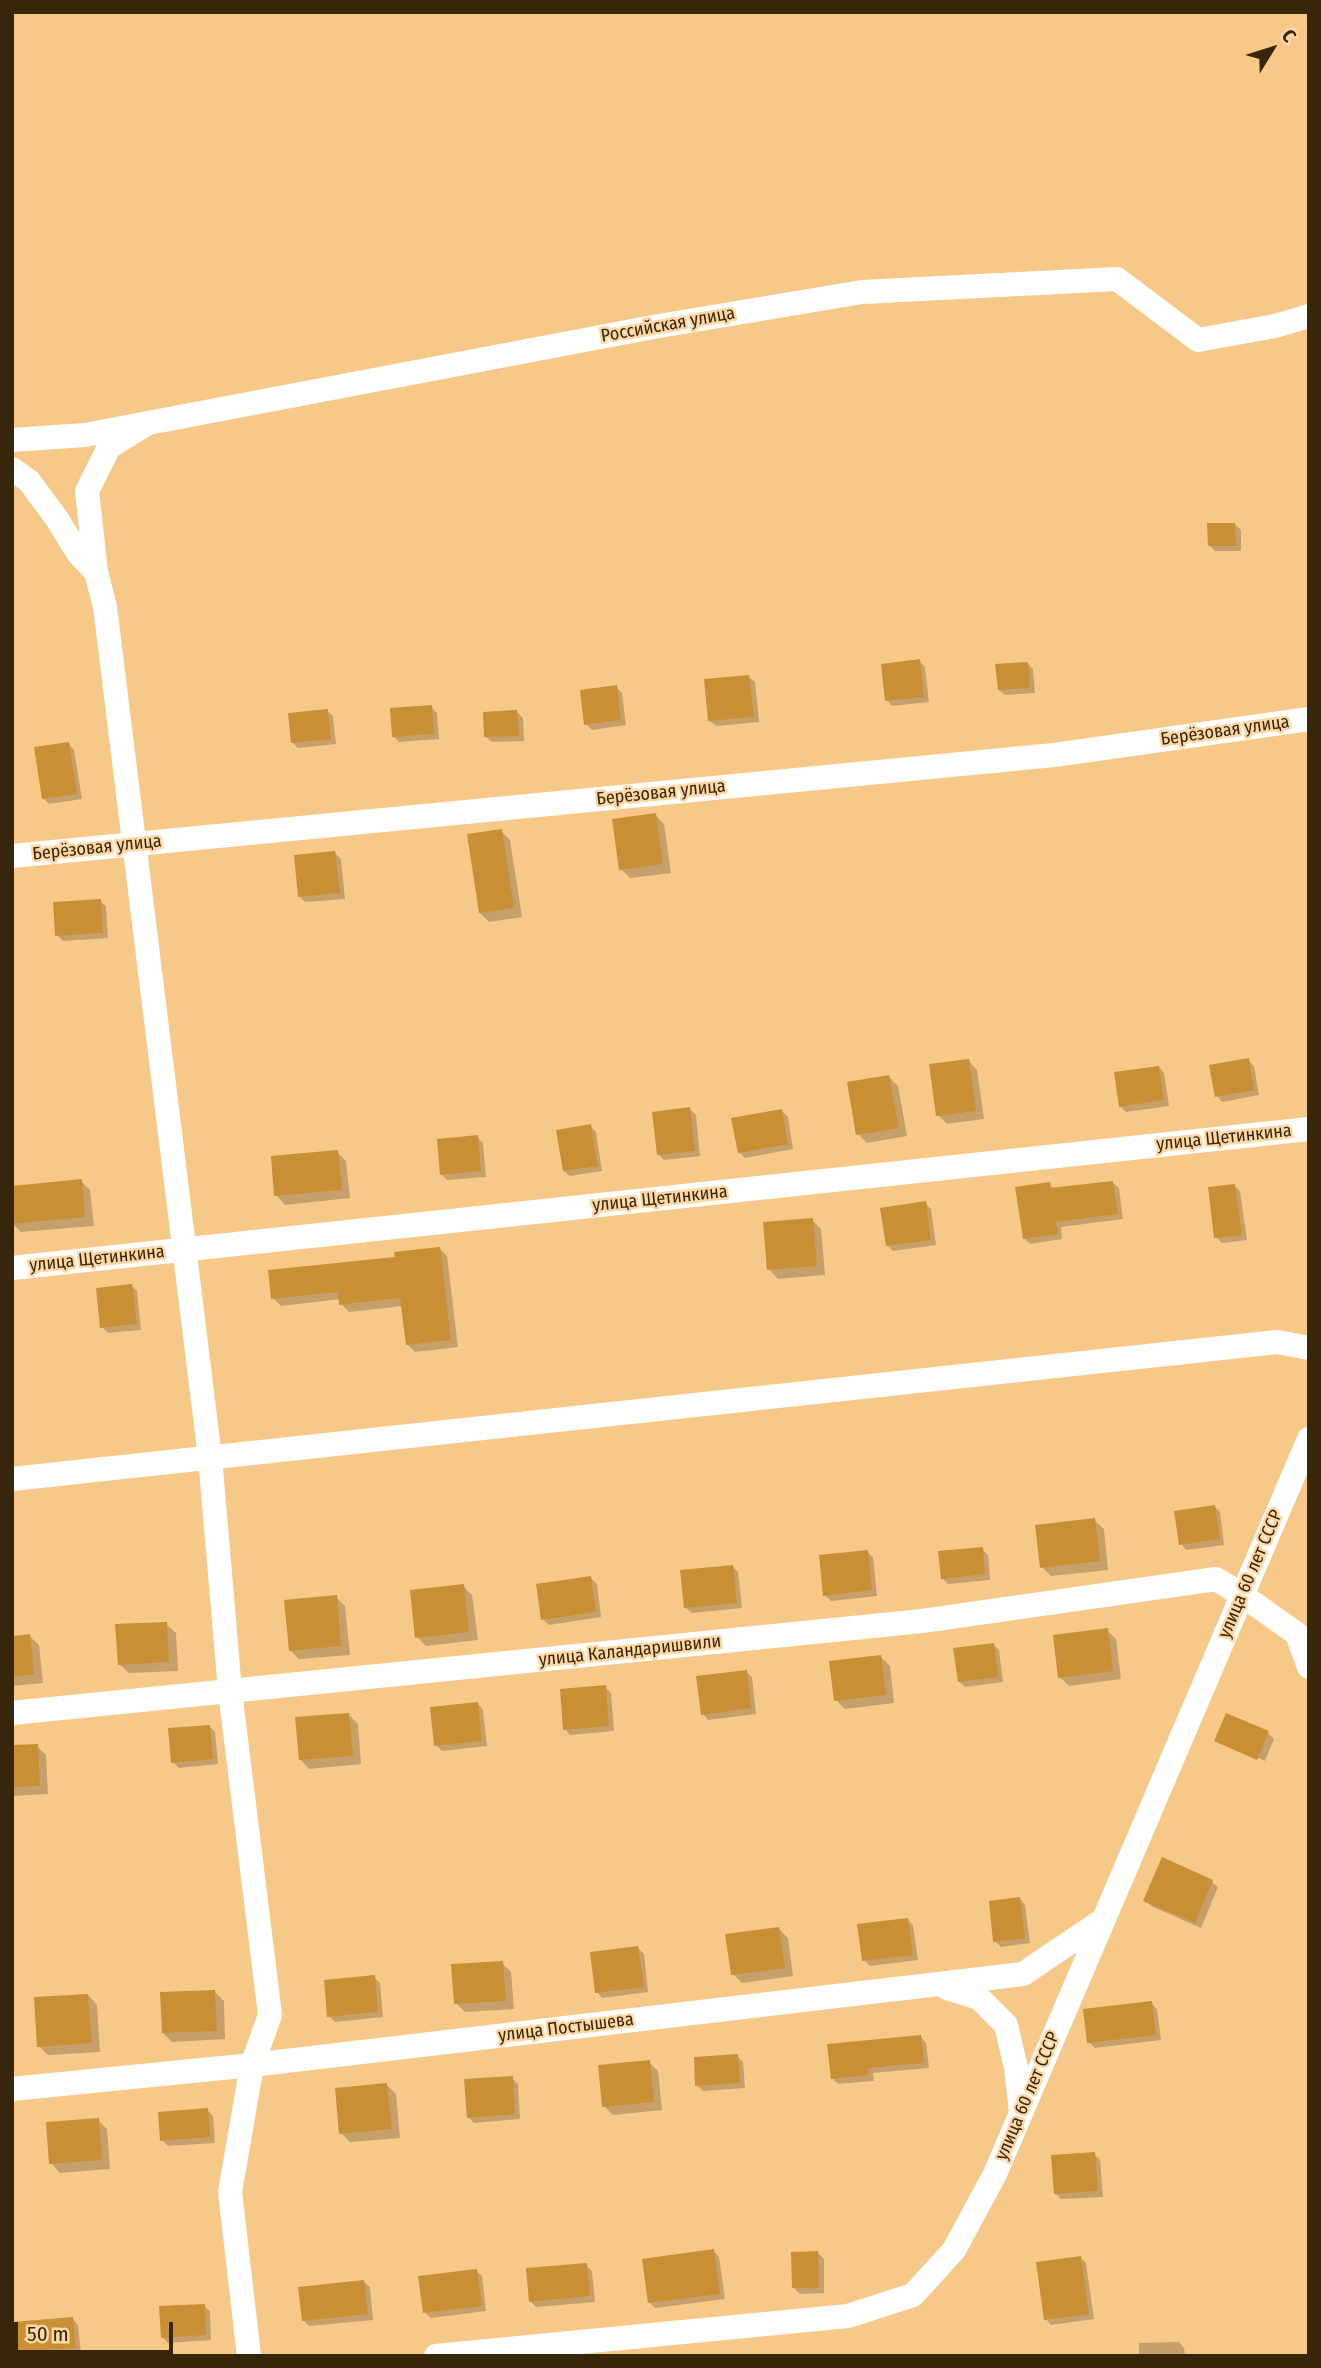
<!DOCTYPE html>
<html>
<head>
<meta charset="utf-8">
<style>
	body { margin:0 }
	#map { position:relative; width:1321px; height:2368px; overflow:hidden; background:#f7c989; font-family:"Fira Sans Condensed",sans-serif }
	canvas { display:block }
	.frame { position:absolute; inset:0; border:14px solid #38260b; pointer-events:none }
	.north { position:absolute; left:1237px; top:14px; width:70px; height:70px; -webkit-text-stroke:5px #fdd8a6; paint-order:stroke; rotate:52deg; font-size:19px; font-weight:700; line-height:28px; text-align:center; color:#38260b }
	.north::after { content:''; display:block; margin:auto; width:24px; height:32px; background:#38260b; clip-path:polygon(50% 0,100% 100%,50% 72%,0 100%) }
	.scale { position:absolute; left:14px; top:2322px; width:159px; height:32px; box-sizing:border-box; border:4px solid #38260b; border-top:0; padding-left:9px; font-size:21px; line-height:24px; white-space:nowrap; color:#38260b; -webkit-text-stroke:5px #fdd8a6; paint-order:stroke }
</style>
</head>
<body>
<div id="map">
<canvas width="1321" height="2368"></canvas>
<div class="frame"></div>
<div class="north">С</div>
<div class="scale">50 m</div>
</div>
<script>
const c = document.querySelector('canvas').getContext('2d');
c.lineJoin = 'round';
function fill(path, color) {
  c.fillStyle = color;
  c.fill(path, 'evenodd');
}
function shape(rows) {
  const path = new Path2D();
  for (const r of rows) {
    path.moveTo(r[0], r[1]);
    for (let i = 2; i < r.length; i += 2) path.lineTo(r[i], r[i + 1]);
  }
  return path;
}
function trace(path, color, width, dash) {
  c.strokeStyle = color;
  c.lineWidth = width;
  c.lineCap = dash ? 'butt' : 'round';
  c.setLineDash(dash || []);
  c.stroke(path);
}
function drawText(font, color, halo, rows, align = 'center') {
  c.font = font + ' "Fira Sans Condensed",sans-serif';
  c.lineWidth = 5;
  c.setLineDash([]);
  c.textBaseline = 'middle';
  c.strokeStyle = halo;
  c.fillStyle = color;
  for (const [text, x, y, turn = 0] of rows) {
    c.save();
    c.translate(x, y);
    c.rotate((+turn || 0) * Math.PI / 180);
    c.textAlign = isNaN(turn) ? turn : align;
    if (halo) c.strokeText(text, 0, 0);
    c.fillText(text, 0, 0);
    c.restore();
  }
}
const shadow = shape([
	[1235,524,1241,530,1241,551,1215,551,1209,545],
	[919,661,925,667,929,702,892,706,887,700],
	[1027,663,1033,669,1035,693,1005,695,999,690],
	[749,677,755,682,759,722,716,726,710,721],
	[616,687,622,693,626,725,592,730,586,724],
	[431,707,437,713,439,739,399,742,393,736],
	[327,711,333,716,336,744,298,748,292,742],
	[517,712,523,718,524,741,492,742,486,737],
	[69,744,74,750,82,799,49,804,43,798],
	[655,815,664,824,671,873,630,878,621,869],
	[501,831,510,840,522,917,489,922,480,913],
	[335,853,341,859,345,899,305,902,300,897],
	[100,901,106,906,108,938,63,941,57,935],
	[968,1060,977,1070,984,1119,947,1124,938,1115],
	[1248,1060,1254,1066,1259,1095,1222,1102,1217,1096],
	[1159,1067,1164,1073,1169,1106,1126,1112,1120,1106],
	[889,1077,898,1086,907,1136,867,1143,858,1134],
	[690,1109,696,1115,700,1156,664,1160,658,1154],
	[782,1111,788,1117,793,1149,745,1158,739,1152],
	[590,1126,596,1132,602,1171,570,1176,564,1171],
	[477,1137,483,1143,486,1177,447,1180,442,1175],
	[337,1152,346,1161,350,1198,285,1205,276,1195],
	[81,1181,90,1190,94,1226,21,1232,12,1223],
	[1113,1183,1119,1188,1123,1219,1061,1227,1062,1239,1030,1244,1024,1238,1049,1184,1055,1190],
	[1235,1186,1240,1191,1247,1240,1222,1243,1216,1237],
	[925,1203,931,1209,936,1245,893,1251,887,1245],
	[812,1220,821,1229,825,1275,778,1279,769,1269],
	[439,1248,447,1256,458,1347,415,1352,408,1345,403,1306,349,1312,341,1304,340,1299,281,1306,273,1298,397,1258],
	[131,1285,137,1291,141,1330,108,1333,102,1327],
	[1214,1506,1220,1512,1224,1545,1186,1550,1181,1544],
	[1094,1520,1104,1529,1108,1570,1051,1576,1042,1567],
	[982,1549,988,1555,990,1580,948,1584,942,1578],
	[867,1552,873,1557,877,1596,831,1601,825,1595],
	[732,1566,738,1572,742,1608,692,1613,686,1608],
	[591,1578,597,1584,601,1617,549,1625,543,1619],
	[463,1586,472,1595,478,1640,426,1646,417,1637],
	[336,1597,345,1606,350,1655,299,1659,290,1650],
	[166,1624,176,1633,178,1671,129,1673,119,1664],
	[1107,1630,1116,1639,1121,1679,1069,1686,1060,1677],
	[29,1636,39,1645,43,1683,12,1686,12,1638],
	[993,1644,999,1650,1003,1682,965,1687,959,1681],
	[881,1657,890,1666,894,1703,845,1709,836,1700],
	[746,1672,752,1677,756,1714,708,1720,703,1714],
	[605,1687,611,1693,614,1731,570,1735,565,1729],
	[478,1704,483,1710,487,1746,442,1751,436,1745],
	[348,1714,358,1724,361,1764,309,1769,300,1759],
	[209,1726,215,1732,218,1764,179,1768,173,1762],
	[1268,1733,1274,1739,1265,1761,1221,1742,1221,1745,1216,1741],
	[37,1746,46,1755,48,1794,12,1796,12,1747],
	[1163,1860,1212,1882,1218,1887,1201,1928,1151,1906,1145,1900],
	[1020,1899,1025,1905,1030,1943,1001,1947,995,1941],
	[908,1920,913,1925,918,1960,870,1966,864,1960],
	[778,1928,788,1938,793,1976,742,1983,733,1974],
	[638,1948,644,1954,648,1992,602,1998,597,1992],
	[502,1963,511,1972,514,2009,465,2012,456,2003],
	[374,1977,380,1983,383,2017,335,2022,329,2016],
	[215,1992,224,2001,225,2039,172,2042,163,2033],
	[88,1995,97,2005,100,2052,48,2055,39,2046],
	[1151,2003,1157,2009,1161,2040,1095,2048,1089,2042],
	[921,2037,926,2043,929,2068,873,2073,874,2081,838,2084,832,2078],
	[737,2056,743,2062,745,2088,703,2091,697,2085],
	[649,2062,658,2071,662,2110,613,2115,604,2106],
	[512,2078,518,2084,520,2119,474,2123,468,2117],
	[387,2085,396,2094,400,2138,350,2142,341,2133],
	[207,2110,213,2116,215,2143,168,2146,162,2140],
	[98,2120,107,2129,110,2169,60,2173,51,2163],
	[1094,2154,1100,2160,1103,2197,1061,2199,1056,2194],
	[714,2251,719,2257,725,2299,655,2308,649,2302],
	[818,2253,824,2259,824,2293,800,2294,794,2288],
	[1080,2257,1086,2263,1094,2319,1051,2325,1046,2319],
	[586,2265,592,2271,595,2302,536,2307,530,2301],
	[476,2271,482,2276,486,2311,431,2318,425,2313],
	[364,2282,370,2287,373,2320,309,2326,304,2321],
	[204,2306,210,2311,211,2340,168,2343,162,2337],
	[73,2319,78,2325,81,2353,21,2356,17,2352],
	[1179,2342,1184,2348,1185,2356,1139,2356,1139,2343]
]);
const building = shape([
	[1207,523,1235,523,1236,546,1208,546],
	[920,659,924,697,885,701,881,664],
	[1028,662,1030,688,998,690,995,664],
	[749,675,754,717,708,721,704,679],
	[617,685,621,720,584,725,580,690],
	[432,705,434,734,392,737,390,708],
	[328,709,331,739,291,743,288,713],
	[517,710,519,736,484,737,483,712],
	[69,742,77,794,42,799,34,747],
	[656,813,663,864,619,870,612,819],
	[502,829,514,908,479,913,467,834],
	[335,851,340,893,298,897,294,855],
	[101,899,103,933,55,936,53,902],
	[1249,1058,1254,1090,1215,1097,1209,1065],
	[969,1059,976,1111,936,1116,929,1064],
	[1159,1066,1164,1100,1119,1107,1114,1072],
	[889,1075,899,1128,856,1135,847,1082],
	[690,1107,695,1151,657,1155,652,1112],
	[782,1109,788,1144,738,1153,731,1118],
	[591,1124,598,1166,563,1171,556,1130],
	[478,1135,481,1171,440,1175,437,1139],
	[338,1150,342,1190,274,1196,271,1156],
	[82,1179,85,1217,12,1224,12,1186],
	[1113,1181,1118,1214,1056,1222,1058,1234,1023,1239,1015,1187,1050,1182,1051,1188],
	[1235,1184,1242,1235,1214,1238,1208,1187],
	[926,1201,931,1240,886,1246,880,1208],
	[813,1218,817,1266,767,1270,763,1222],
	[440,1247,451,1340,406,1345,400,1298,339,1305,338,1292,271,1299,268,1270,395,1257,394,1252],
	[132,1284,137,1324,100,1328,96,1288],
	[1215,1505,1220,1539,1179,1545,1174,1511],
	[1095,1518,1100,1561,1040,1568,1035,1525],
	[983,1547,985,1574,941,1579,938,1551],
	[868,1550,872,1590,823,1596,819,1555],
	[733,1565,737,1603,684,1608,680,1570],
	[591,1576,596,1612,541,1620,536,1584],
	[464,1584,469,1632,415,1638,410,1590],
	[337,1595,341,1646,289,1651,284,1600],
	[167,1622,169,1662,118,1665,115,1624],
	[1108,1628,1113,1671,1058,1678,1053,1635],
	[30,1634,34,1674,12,1677,12,1636],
	[994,1643,998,1677,958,1682,953,1648],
	[881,1655,886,1695,834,1701,829,1661],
	[747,1670,751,1708,701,1715,696,1676],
	[606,1685,609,1726,563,1730,560,1689],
	[478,1702,482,1741,434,1746,430,1707],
	[349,1713,353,1756,299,1760,295,1717],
	[1226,1713,1269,1731,1257,1760,1214,1741],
	[210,1725,213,1759,171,1763,168,1728],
	[38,1744,40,1786,12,1787,12,1745],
	[1162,1857,1213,1880,1195,1923,1143,1901],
	[1020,1897,1025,1938,993,1942,989,1901],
	[908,1918,913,1955,862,1961,857,1924],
	[779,1927,785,1968,731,1975,725,1934],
	[638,1946,644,1987,595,1993,590,1952],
	[503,1961,506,2001,454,2004,451,1964],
	[375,1975,378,2012,327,2017,324,1980],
	[215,1990,217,2031,162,2033,160,1992],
	[88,1994,92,2043,37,2047,34,1997],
	[1152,2001,1156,2035,1087,2043,1083,2009],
	[921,2035,924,2063,868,2068,869,2075,831,2079,827,2044],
	[738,2054,740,2083,695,2086,694,2057],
	[650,2060,654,2102,602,2107,598,2065],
	[513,2076,515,2114,467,2118,464,2079],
	[387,2083,392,2129,339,2134,335,2088],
	[208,2108,210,2137,160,2141,158,2112],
	[99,2118,102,2160,49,2164,46,2122],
	[1095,2152,1098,2191,1054,2194,1051,2155],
	[714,2249,720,2294,648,2303,642,2259],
	[818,2251,819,2288,792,2288,791,2252],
	[1081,2256,1089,2314,1044,2320,1036,2262],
	[587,2263,590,2296,529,2302,526,2268],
	[477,2269,482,2306,423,2313,418,2276],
	[364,2280,368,2314,302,2321,298,2287],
	[205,2304,206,2335,161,2338,159,2306],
	[73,2317,76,2348,15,2352,13,2322]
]);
const minor = shape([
	[148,423,109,447,87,491,96,572,105,607,210,1457,230,1691,270,2015,252,2065,230,2192,249,2356],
	[12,440,85,435,653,327,862,292,1117,279,1198,340,1275,326,1309,316],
	[12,469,29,481,57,519,78,553,96,572],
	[12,856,1054,755,1309,719],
	[12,1268,1309,1129],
	[12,1479,1277,1342,1309,1348],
	[12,1713,922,1621,1216,1579,1242,1595,1297,1634,1309,1667],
	[947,1988,979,1998,1006,2025,1016,2068,1021,2111],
	[12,2089,252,2065,1023,1974,1103,1920],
	[436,2356,848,2316,913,2295,954,2250,995,2174,1309,1439]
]);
const streetNames = [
	["Российская улица",668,325,-10],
	["Берёзовая улица",1225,731,-8],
	["Берёзовая улица",661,793,-6],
	["Берёзовая улица",97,848,-6],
	["улица Щетинкина",1224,1138,-6],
	["улица Щетинкина",660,1199,-6],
	["улица Щетинкина",97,1259,-6],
	["улица 60 лет СССР",1251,1574,-67],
	["улица Каландаришвили",630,1651,-6],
	["улица Постышева",566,2028,-7],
	["улица 60 лет СССР",1028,2096,-67]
];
fill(shadow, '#0003');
fill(building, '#c88f34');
trace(minor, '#fff', 24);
drawText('18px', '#38260b', '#fdd8a6', streetNames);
</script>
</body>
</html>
